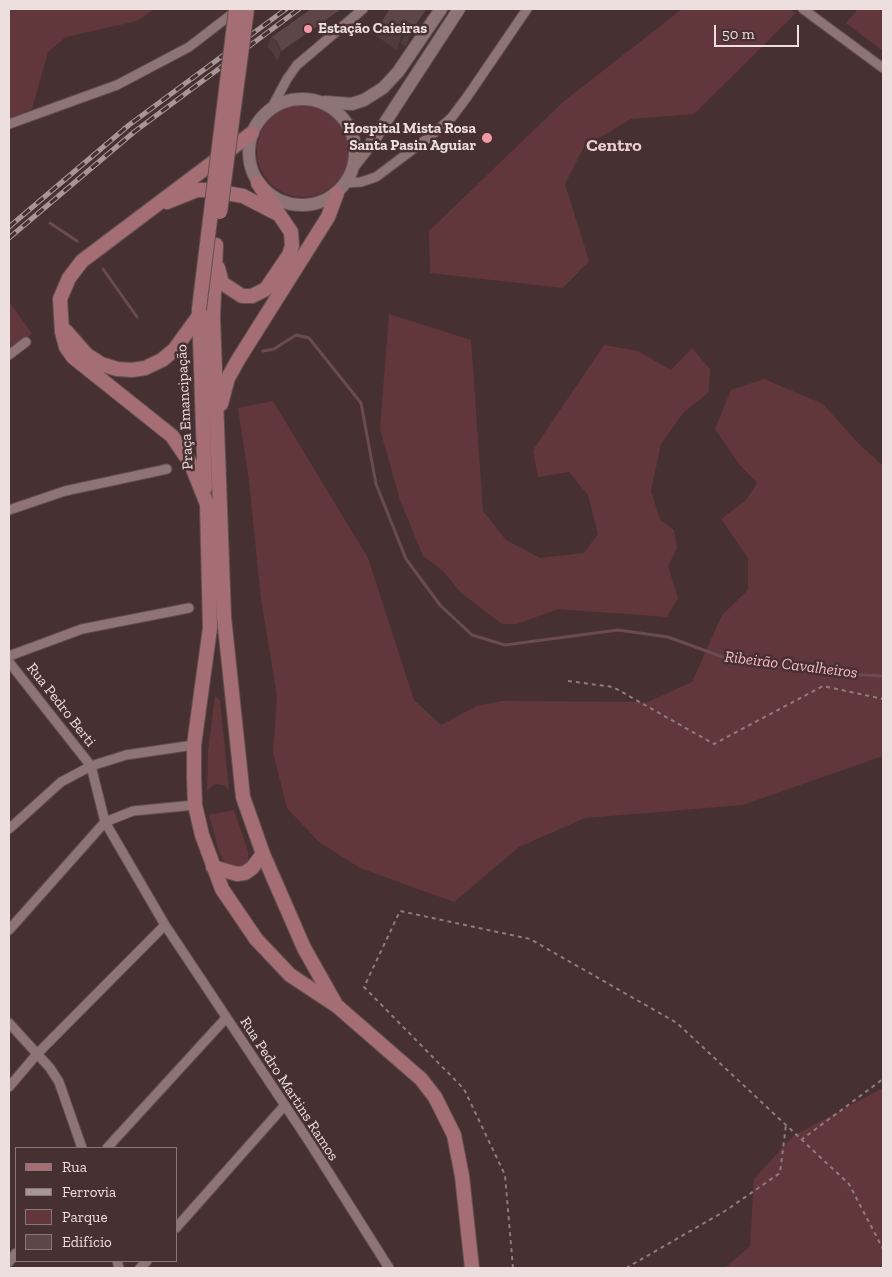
<!DOCTYPE html>
<html>
<head>
<meta charset="utf-8">
<style>
	body { margin:0 }
	#map { position:relative; width:892px; height:1277px; overflow:hidden; background:#473032; font-family:"Zilla Slab",serif }
	canvas { display:block }
	.frame { position:absolute; inset:0; border:10px solid #eddedf; pointer-events:none }
	.legend { position:absolute; left:15px; top:1147px; width:162px; height:115px; box-sizing:border-box; background:#473032; border:1px solid #897677; margin:0; padding:6px 9px; list-style:none; font-size:15px; color:#eddedf }
	.legend li { display:flex; align-items:center; gap:10px; height:25px }
	.legend b { width:25px; border:1px solid #897677 }
	.scale { position:absolute; left:714px; top:25px; width:85px; height:22px; box-sizing:border-box; border:2px solid #eddedf; border-top:0; padding-left:6px; font-size:15px; line-height:18px; white-space:nowrap; color:#eddedf; -webkit-text-stroke:4px #473032; paint-order:stroke }
</style>
</head>
<body>
<div id="map">
<canvas width="892" height="1277"></canvas>
<div class="frame"></div>
<ul class="legend">
<li><b style="height:6px;background:#a56e74"></b>Rua</li>
<li><b style="height:6px;background:#a89597"></b>Ferrovia</li>
<li><b style="height:14px;background:#61373c"></b>Parque</li>
<li><b style="height:14px;background:#5e4548"></b>Edifício</li>
</ul>
<div class="scale">50 m</div>
</div>
<script>
const c = document.querySelector('canvas').getContext('2d');
c.lineJoin = 'round';
function fill(path, color) {
  c.fillStyle = color;
  c.fill(path, 'evenodd');
}
function shape(rows) {
  const path = new Path2D();
  for (const r of rows) {
    if (r.length === 3) {
      path.moveTo(r[0] + r[2], r[1]);
      path.arc(r[0], r[1], r[2], 0, 2 * Math.PI);
      continue;
    }
    path.moveTo(r[0], r[1]);
    for (let i = 2; i < r.length; i += 2) path.lineTo(r[i], r[i + 1]);
  }
  return path;
}
function trace(path, color, width, dash) {
  c.strokeStyle = color;
  c.lineWidth = width;
  c.lineCap = dash ? 'butt' : 'round';
  c.setLineDash(dash || []);
  c.stroke(path);
}
function drawText(font, color, halo, rows, align = 'center') {
  c.font = font + ' "Zilla Slab",serif';
  c.lineWidth = 5;
  c.setLineDash([]);
  c.textBaseline = 'middle';
  c.strokeStyle = halo;
  c.fillStyle = color;
  for (const [text, x, y, turn = 0] of rows) {
    c.save();
    c.translate(x, y);
    c.rotate((+turn || 0) * Math.PI / 180);
    c.textAlign = isNaN(turn) ? turn : align;
    if (halo) c.strokeText(text, 0, 0);
    c.fillText(text, 0, 0);
    c.restore();
  }
}
const green = shape([
	[9,9,154,9,137,21,66,37,48,52,32,109,9,118],
	[682,9,790,9,796,13,694,114,631,119,584,147,565,184,589,261,563,288,430,273,429,231,563,102],
	[858,9,883,9,883,51,846,23],
	[303,151,46],
	[9,301,32,334,9,351],
	[389,314,471,340,483,511,506,540,540,558,584,553,598,534,588,495,569,472,538,477,533,450,604,345,638,351,671,370,692,348,710,369,709,392,683,413,661,444,651,491,660,520,674,530,677,548,668,566,678,598,667,617,558,609,517,624,502,624,460,592,444,572,423,556,400,500,380,429],
	[764,379,823,404,858,443,883,466,883,756,743,805,585,818,519,847,454,902,360,868,319,842,287,808,273,752,277,697,261,599,249,481,238,408,273,401,368,558,414,700,441,725,477,706,502,701,648,702,692,682,722,615,748,590,748,558,721,519,746,500,757,483,739,464,715,429,731,390],
	[215,696,220,700,229,790,224,785,214,784,207,791,208,751],
	[234,810,248,851,248,863,236,870,228,869,219,852,209,815],
	[883,1088,883,1268,725,1268,750,1246,754,1179,793,1136]
]);
const stream = shape([
	[50,223,77,241],
	[103,269,137,317],
	[263,351,274,349,296,335,309,338,361,403,376,484,406,559,440,605,472,635,505,645,618,630,668,637,728,659,828,673,883,676]
]);
const path = shape([
	[568,681,613,687,714,744,823,686,883,699],
	[801,1140,883,1079],
	[513,1268,505,1175,464,1089,364,987,400,911,530,939,677,1023,849,1184,883,1249],
	[626,1268,725,1211,780,1173,786,1125]
]);
const street = shape([
	[803,9,883,68],
	[272,107,287,79,297,65,363,9],
	[9,124,117,85,189,47,237,10],
	[345,183,361,182,376,177,432,135,452,117,467,97,527,9],
	[9,355,26,342],
	[9,510,65,491,167,469],
	[9,656,82,629,189,608],
	[9,662,91,766,105,822,165,925,310,1143,389,1268],
	[9,829,61,782,91,766,126,755,194,745],
	[9,930,105,822,133,811,195,805],
	[9,1023,50,1068,59,1082,82,1148],
	[9,1087,37,1054,165,925],
	[107,1148,226,1018],
	[176,1228,285,1105],
	[117,1261,119,1268],
	[9,1262,16,1253],
	[140,1268,147,1261]
]);
const secondary = shape([
	[302,152,53],
	[325,102,352,104,364,100,383,88,398,72,441,9],
	[354,165,373,141,459,9]
]);
const primary = shape([
	[252,133,82,261,69,278,60,299,62,332,66,347,73,357,172,436,191,464,207,504,210,628,194,745,194,778,195,805,202,835,222,889,256,939,290,975,337,1006,421,1079,435,1097,454,1135,462,1176,472,1268],
	[167,202,197,190,210,190,243,196,276,213],
	[216,245,213,317,224,617,243,797,263,854,304,948,335,1003],
	[218,268,222,283,242,296,252,296,266,289,289,255,292,246,291,232,258,183],
	[199,309,205,488],
	[66,331,87,355,101,364,117,369,132,370,145,368,162,360,174,350,198,317],
	[221,404,228,378,238,360,328,217,337,193],
	[213,867,237,874,245,873,252,868,263,854]
]);
const rail = shape([
	[9,227,129,125,286,9],
	[9,238,134,132,299,9]
]);
const primaryBridge = shape([
	[220,212,247,9],
	[199,309,236,9]
]);
const wall = shape([
	[310,9,352,9,277,62,273,53,267,47,271,37],
	[389,9,431,9,406,46,401,43,397,50,376,36,381,22]
]);
const shadedWall = shape([
	[342,9,352,9,277,62,281,52],
	[427,9,431,9,406,46,411,32],
	[407,29,401,43,397,50,402,35]
]);
const building = shape([
	[310,9,342,9,281,52,277,42,271,37,310,9],
	[389,9,427,9,411,32,407,29,402,35,381,22,389,9]
]);
const markers = [
	[308,29,5,"#f49aa5"],
	[487,138,6,"#f49aa5"]
];
const poiNames = [
	["Estação Caieiras",318,29],
	["Hospital Mista Rosa",476,129,"right"],
	["Santa Pasin Aguiar",476,146,"right"]
];
const streetNames = [
	["Praça Emancipação",185,407,-93],
	["Rua Pedro Berti",61,705,52],
	["Rua Pedro Martins Ramos",289,1089,57]
];
const waterNames = [
	["Ribeirão Cavalheiros",791,665,7]
];
const quarterNames = [
	["Centro",614,146]
];
fill(green, '#61373c');
trace(stream, '#6a4b50', 3);
trace(street, '#624f51', 11);
trace(secondary, '#624f51', 14);
trace(primary, '#624f51', 16);
trace(path, '#907c7e', 2, [4, 4]);
trace(street, '#8f7476', 9);
trace(secondary, '#8f7476', 12);
trace(primary, '#a56e74', 14);
trace(rail, '#a89597', 5);
trace(rail, '#473032', 3, [9]);
trace(primaryBridge, '#624f51', 16, []);
trace(primaryBridge, '#a56e74', 14);
fill(wall, '#513b3e');
fill(shadedWall, '#423032');
fill(building, '#5e4548');
trace(building, '#423032', 1);
for (const [x, y, r, color] of markers) {
  const dot = new Path2D();
  dot.arc(x, y, r, 0, 2 * Math.PI);
  c.fillStyle = color;
  c.fill(dot);
  trace(dot, '#473032', 2);
}
drawText('bold 15px', '#eddedf', '#473032', poiNames, 'left');
drawText('15px', '#eddedf', '#473032', streetNames);
drawText('italic 16px', '#fabac1', '#473032', waterNames);
drawText('bold 18px', '#ebcdd0', '#473032', quarterNames);
</script>
</body>
</html>
